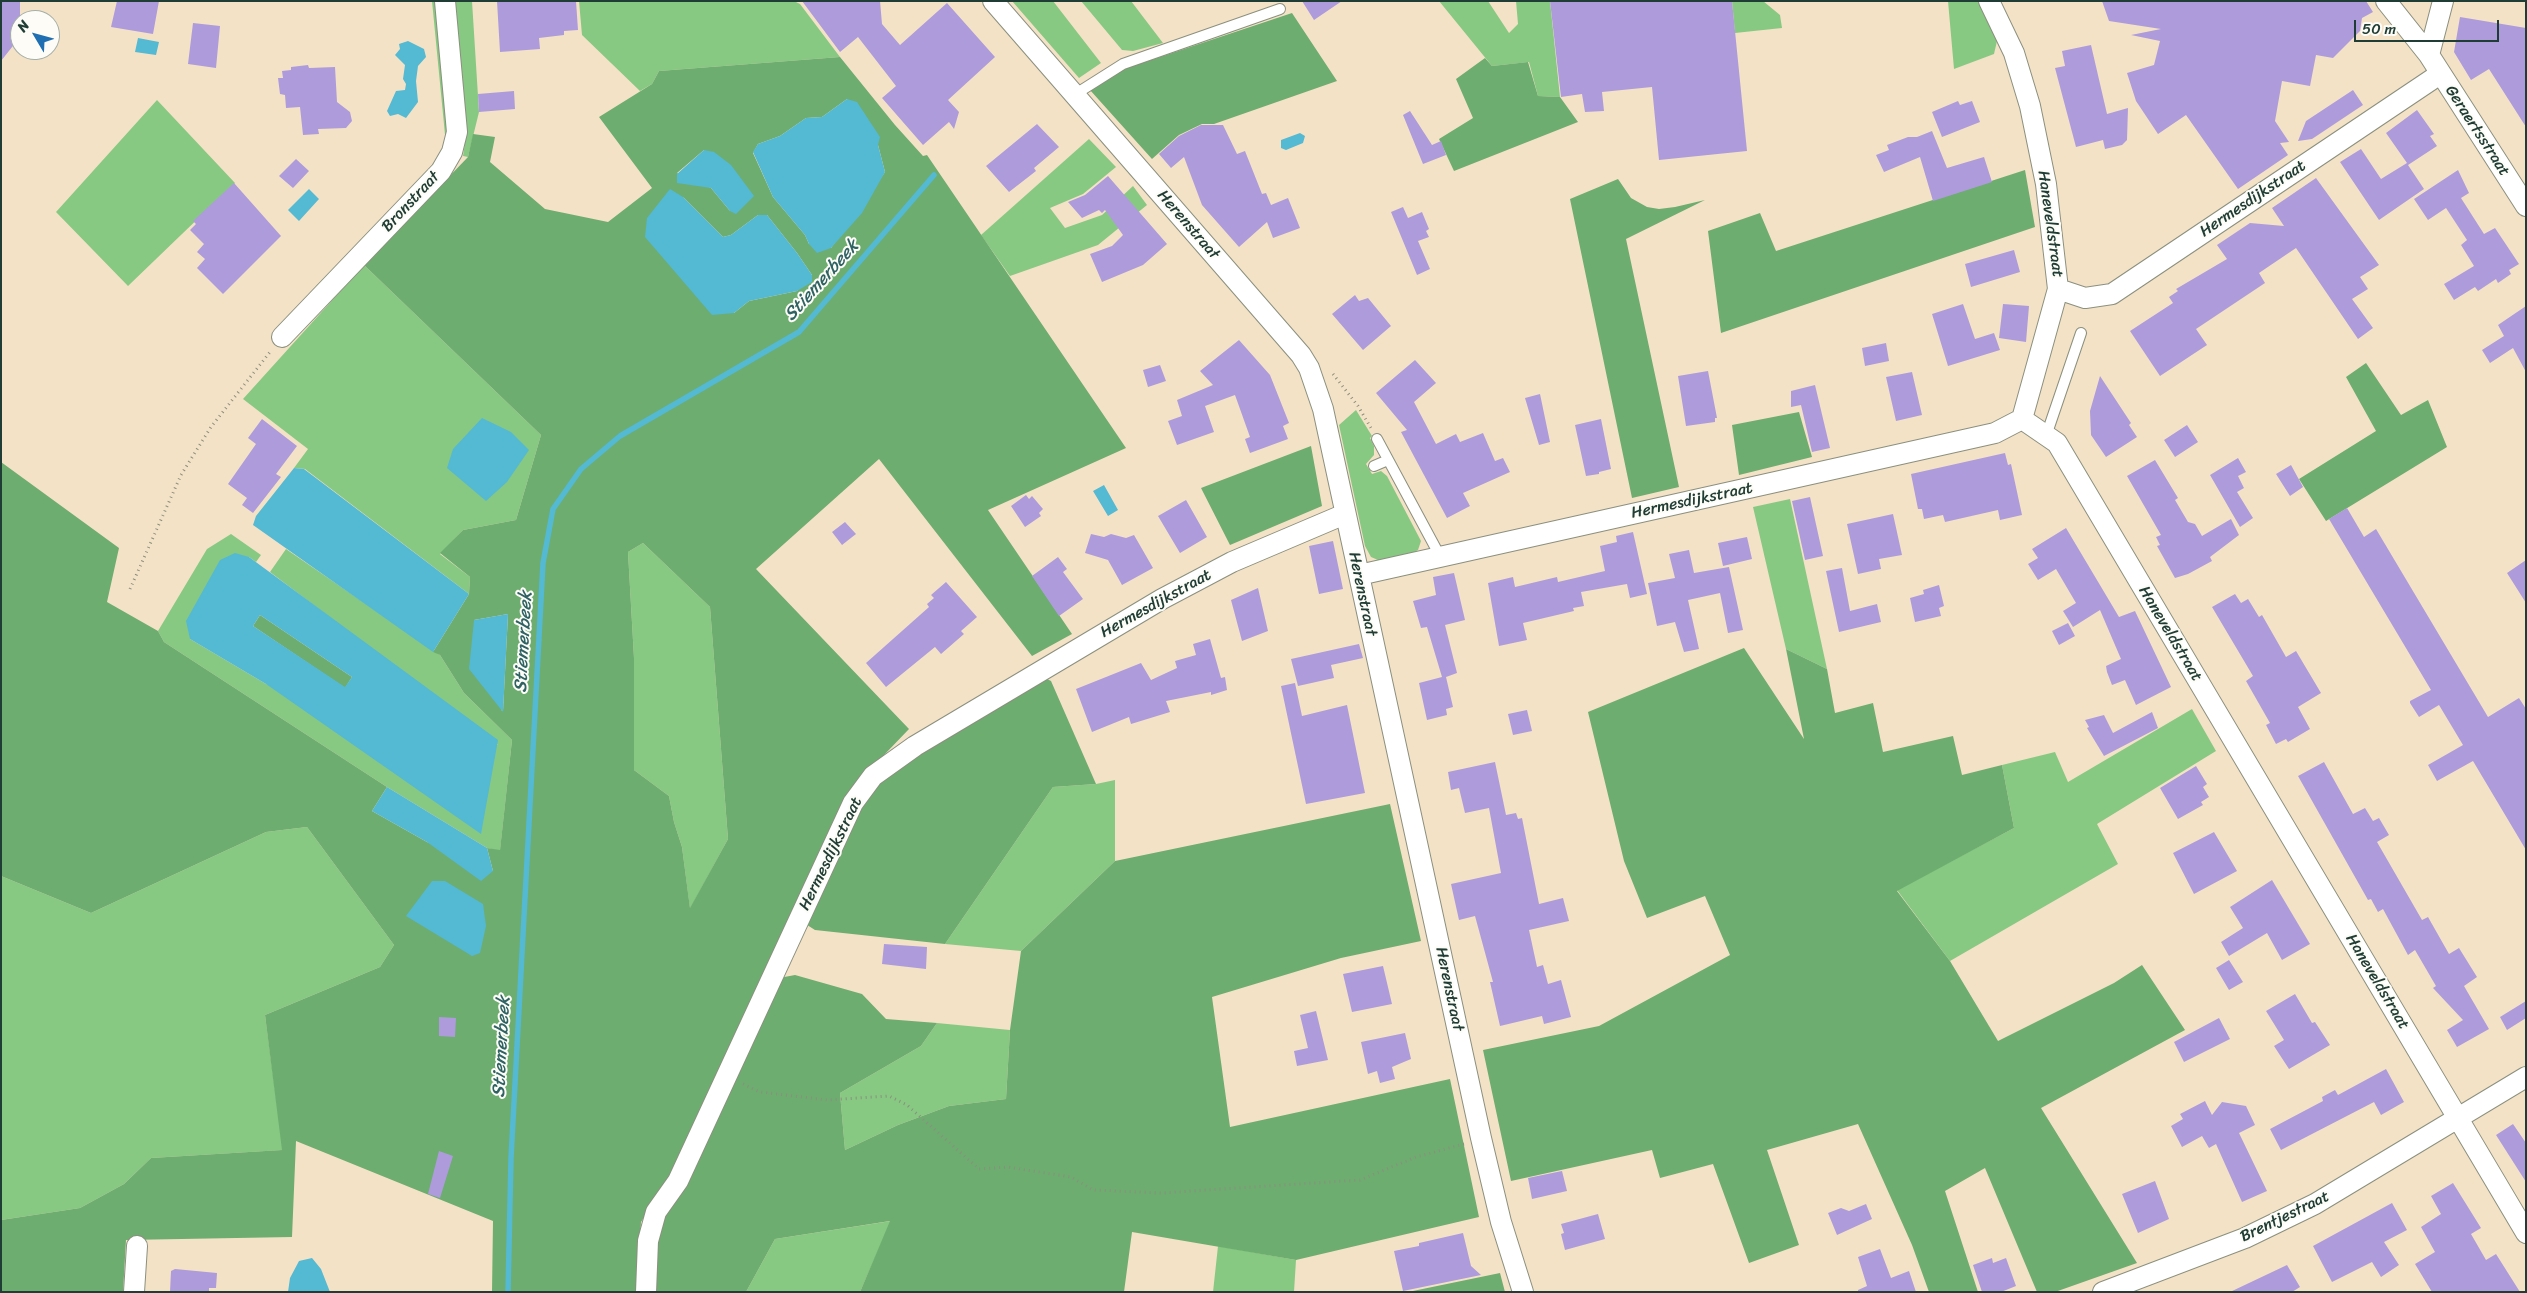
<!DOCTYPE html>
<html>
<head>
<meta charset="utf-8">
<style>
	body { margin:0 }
	#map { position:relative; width:2527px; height:1293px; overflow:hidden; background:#f4e2c7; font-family:Sriracha,sans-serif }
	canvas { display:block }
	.frame { position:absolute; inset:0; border:2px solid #1f3d34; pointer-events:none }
	.north { position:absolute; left:10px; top:10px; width:50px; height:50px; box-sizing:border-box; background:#fdfcf7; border:1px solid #a4b0a9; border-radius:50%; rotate:307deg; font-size:14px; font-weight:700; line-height:20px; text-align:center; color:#1f3d34 }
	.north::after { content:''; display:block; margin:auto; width:18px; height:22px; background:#1f6fb2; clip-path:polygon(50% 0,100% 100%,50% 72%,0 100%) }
	.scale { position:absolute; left:2354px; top:20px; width:145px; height:22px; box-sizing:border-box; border:2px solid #1f3d34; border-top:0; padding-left:6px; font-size:15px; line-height:18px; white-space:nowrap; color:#1f3d34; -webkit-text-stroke:4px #fdfcf7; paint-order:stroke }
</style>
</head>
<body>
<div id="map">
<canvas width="2527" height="1293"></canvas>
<div class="frame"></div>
<div class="north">N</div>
<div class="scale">50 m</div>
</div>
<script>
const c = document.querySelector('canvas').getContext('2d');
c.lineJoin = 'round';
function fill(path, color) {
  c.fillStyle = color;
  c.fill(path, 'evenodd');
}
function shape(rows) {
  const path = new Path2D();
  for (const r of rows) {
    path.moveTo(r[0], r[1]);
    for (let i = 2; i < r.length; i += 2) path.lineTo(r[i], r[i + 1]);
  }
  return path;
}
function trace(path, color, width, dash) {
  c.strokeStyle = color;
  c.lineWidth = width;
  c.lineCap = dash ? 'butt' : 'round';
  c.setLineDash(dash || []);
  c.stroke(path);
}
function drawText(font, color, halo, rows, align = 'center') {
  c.font = font + ' Sriracha,sans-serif';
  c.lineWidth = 4;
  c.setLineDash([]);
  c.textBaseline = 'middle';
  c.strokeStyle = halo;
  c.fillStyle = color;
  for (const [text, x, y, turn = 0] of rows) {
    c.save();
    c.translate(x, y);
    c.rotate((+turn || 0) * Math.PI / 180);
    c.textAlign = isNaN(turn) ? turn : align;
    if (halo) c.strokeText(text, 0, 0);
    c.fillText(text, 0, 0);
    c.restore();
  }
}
const green = shape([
	[432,1,438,1,452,142,446,145],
	[452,1,472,1,479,112,468,157,463,156,465,143],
	[579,1,794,1,800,4,840,57,659,71,652,84,640,91,582,35],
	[1012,1,1053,1,1101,63,1079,78],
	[1081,1,1131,1,1163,43,1133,51,1122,50],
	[1439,1,1488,1,1509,33,1518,24,1516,1,1550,1,1560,97,1538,96,1529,62,1492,66],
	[1732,1,1763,1,1780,15,1782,28,1735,33],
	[1948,1,1978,1,1997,41,1994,54,1954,69],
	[157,100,235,183,128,286,56,212],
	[1089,139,1116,167,1083,194,1050,208,1065,228,1102,215,1133,186,1147,205,1098,245,1010,276,981,235],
	[364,265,541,435,516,520,463,530,440,554,470,577,469,594,305,469,294,468,308,449,243,399],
	[1356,410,1372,436,1370,438,1374,446,1374,455,1366,464,1372,474,1381,471,1387,476,1421,541,1418,550,1411,554,1378,560,1371,557,1365,546,1339,425],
	[1790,499,1827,669,1786,649,1753,507],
	[231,534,261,555,256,562,249,557,190,639,266,684,498,745,270,572,286,549,440,655,464,693,512,740,500,851,487,848,387,787,164,642,158,631,207,549],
	[643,543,710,607,728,839,690,909,682,847,674,822,669,796,634,770,634,658,628,552],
	[2192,709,2216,751,2097,824,2118,864,1950,961,1897,890,2014,828,2002,765,2055,752,2068,782],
	[1115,780,1115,861,1021,951,945,944,1053,787,1096,784],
	[307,827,394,945,380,967,265,1015,283,1150,151,1158,124,1184,80,1208,1,1220,1,876,91,913,266,832],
	[937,1023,1010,1030,1006,1099,949,1106,898,1125,845,1150,840,1093,921,1046],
	[891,1221,860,1292,746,1292,775,1239],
	[1218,1246,1296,1260,1294,1292,1213,1292]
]);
const forest = shape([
	[1292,13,1337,81,1214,124,1202,124,1179,135,1152,159,1090,90,1124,69],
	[840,57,895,125,923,156,927,155,1126,448,988,510,1072,634,1032,656,879,459,756,569,909,729,862,778,678,1166,641,1222,637,1292,492,1292,493,1221,296,1141,292,1237,126,1240,123,1292,1,1292,1,1220,80,1208,124,1184,151,1158,282,1150,265,1015,380,967,394,945,307,827,266,832,91,913,1,876,1,462,119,548,107,602,158,631,164,642,387,787,372,811,427,842,493,871,487,848,500,850,512,740,464,693,440,655,433,652,469,594,470,577,440,553,463,530,516,520,541,435,364,265,468,157,473,134,495,137,490,162,545,209,608,222,652,188,599,117,652,84,659,71],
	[847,99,878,145,885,172,831,248,809,244,805,235,773,197,753,153,758,144,780,136,806,118,822,117],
	[704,150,730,211,711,188,677,173],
	[683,197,723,237,731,235,758,215,767,215,797,253,812,275,797,291,749,301,734,313],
	[643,543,710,607,728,839,690,908,682,847,674,822,669,796,634,770,634,658,628,552],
	[508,614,503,711,502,711,474,620],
	[1485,58,1492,66,1528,62,1538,96,1560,97,1578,122,1454,171,1439,139,1473,118,1456,79],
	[2025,170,2035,227,1721,333,1708,231,1760,213,1776,251],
	[1618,179,1631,198,1647,207,1659,209,1675,207,1705,200,1626,239,1679,487,1632,498,1570,199],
	[2366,363,2401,415,2428,400,2447,447,2326,521,2299,479,2376,431,2346,377],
	[1799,412,1812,457,1739,475,1732,425],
	[1311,446,1322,506,1230,545,1201,488],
	[260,615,352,677,345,688,253,626],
	[1744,648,1804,739,1786,649,1827,669,1835,713,1873,703,1883,752,1953,736,1962,775,2002,765,2014,828,1897,891,1950,961,1998,1041,2114,983,2142,965,2185,1030,2041,1108,2137,1263,2055,1292,2037,1292,1985,1168,1945,1191,1978,1292,1929,1292,1912,1245,1858,1124,1767,1150,1799,1245,1749,1263,1713,1164,1660,1178,1652,1150,1511,1181,1483,1050,1599,1026,1730,955,1705,896,1647,918,1624,861,1588,712],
	[1043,677,1051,681,1096,784,1053,787,945,944,815,930,804,923,868,791,894,766],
	[1390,804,1421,941,1341,958,1212,997,1230,1127,1450,1079,1479,1217,1296,1260,1132,1232,1124,1292,860,1292,890,1221,775,1239,746,1292,651,1292,653,1243,661,1222,779,978,795,975,862,994,886,1019,937,1023,921,1046,840,1093,845,1150,898,1125,949,1106,1006,1099,1010,1030,1021,951,1115,861],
	[1500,1273,1505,1292,1408,1292]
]);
const water = shape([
	[138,38,159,42,156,55,135,52],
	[408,41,424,49,426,57,418,66,416,81,418,102,406,118,398,114,390,116,387,111,396,91,405,90,406,84,403,79,405,65,395,55,400,49,399,44],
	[847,99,857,102,880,137,878,145,885,172,862,213,831,248,817,253,809,244,805,235,773,197,753,152,758,144,780,136,806,118,822,117],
	[1300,133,1305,136,1303,143,1286,150,1281,148,1281,140],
	[704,150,714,152,731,165,754,196,736,214,730,211,711,188,677,183,677,174],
	[309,189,319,199,299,221,288,210],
	[670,189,683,197,723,237,731,235,758,215,767,215,797,253,812,275,812,282,797,291,749,301,734,313,712,315,645,237,647,218],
	[482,418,511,432,529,450,507,482,486,501,447,468,453,449],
	[294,468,304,469,469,594,433,652,253,525,256,516],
	[1104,485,1118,510,1108,516,1093,491],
	[235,553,249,557,498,740,481,834,266,684,190,639,186,621,220,560],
	[260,615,352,677,345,687,253,626],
	[508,614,503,712,469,669,474,620],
	[387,787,487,848,493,871,481,881,427,842,372,811],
	[432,881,445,881,483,904,486,926,480,953,472,956,406,916],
	[312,1258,321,1269,330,1292,288,1292,290,1278,299,1261]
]);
const stream = shape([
	[508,1292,511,1158,543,563,553,509,581,469,620,436,799,332,934,175]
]);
const building = shape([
	[1,1,20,1,20,37,1,61],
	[117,1,159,1,153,34,111,27],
	[497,1,576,1,578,30,564,31,564,35,539,38,540,49,500,52],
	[802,1,880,1,882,24,900,45,947,3,995,57,948,100,959,112,954,129,949,122,923,145,882,98,896,86,858,37,840,52],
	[1302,1,1342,1,1314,20],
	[1550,1,1732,1,1747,151,1659,160,1652,87,1602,92,1604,111,1585,112,1582,94,1561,97],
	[2102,1,2366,1,2373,12,2362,18,2360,31,2333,58,2316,55,2310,86,2282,81,2275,121,2289,142,2280,143,2288,155,2238,189,2186,115,2158,134,2136,101,2127,73,2154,65,2160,41,2131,35,2161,29,2109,21],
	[2460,17,2526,28,2526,127,2489,69,2471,80,2454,52],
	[193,23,220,26,216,68,188,64],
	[2091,45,2107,114,2128,108,2127,140,2122,145,2105,149,2103,140,2076,147,2055,68,2065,66,2062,51],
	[308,65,309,68,335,67,337,102,350,112,352,121,346,128,318,129,319,134,303,135,300,107,286,108,285,95,280,94,278,78,283,78,282,71,291,70,291,67],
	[2353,90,2363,105,2312,139,2298,141,2306,121],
	[514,91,515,109,479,112,478,94],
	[1958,101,1960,105,1972,101,1980,122,1942,137,1932,112],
	[2417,110,2434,134,2430,136,2437,146,2408,165,2424,189,2379,220,2340,162,2361,149,2381,179,2407,163,2386,133],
	[1410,111,1432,145,1441,141,1446,155,1423,164,1403,115],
	[1037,124,1059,147,1034,168,1036,171,1009,192,986,166],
	[1201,125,1223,125,1237,154,1245,151,1262,194,1266,193,1271,205,1288,198,1300,228,1273,238,1267,222,1239,247,1202,205,1184,157,1171,168,1159,154,1179,136],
	[1932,131,1947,168,1984,157,1992,182,1933,201,1920,157,1884,172,1876,155,1889,150,1887,145,1908,137,1917,137],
	[296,159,309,171,293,188,279,176],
	[2458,170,2469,193,2461,198,2484,234,2495,228,2519,264,2509,270,2511,274,2498,283,2496,279,2478,291,2475,287,2454,300,2444,284,2474,266,2461,245,2467,240,2446,208,2428,220,2414,199],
	[1108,176,1167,244,1143,265,1102,282,1090,254,1112,246,1123,235,1105,210,1102,213,1099,210,1082,218,1068,202,1085,195],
	[2316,178,2379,265,2360,277,2368,289,2352,299,2373,328,2358,339,2296,248,2259,273,2265,283,2196,329,2207,345,2160,376,2130,331,2173,303,2169,297,2178,291,2176,289,2227,259,2217,245,2250,223,2284,226,2272,208],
	[234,183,281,236,223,294,197,268,205,259,197,252,204,244,190,230,196,224,193,221],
	[1403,207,1408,218,1422,212,1429,229,1426,231,1429,237,1418,241,1430,269,1417,275,1391,212],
	[2014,250,2020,272,1971,287,1965,264],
	[1355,295,1359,301,1368,298,1391,326,1363,350,1332,314],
	[1963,304,1975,339,1994,333,2000,350,1948,366,1932,314],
	[2003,304,2029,306,2026,342,1999,338],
	[2526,306,2526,372,2513,348,2490,363,2482,350,2504,336,2498,325],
	[1239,340,1270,375,1289,423,1283,426,1288,439,1250,453,1245,439,1250,437,1235,395,1205,406,1214,432,1177,445,1168,421,1182,416,1177,400,1213,385,1200,371],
	[1886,343,1889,361,1865,366,1862,348],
	[1415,360,1436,383,1414,402,1436,444,1456,434,1460,442,1483,433,1495,461,1503,458,1510,472,1463,493,1470,506,1447,518,1401,432,1407,430,1376,393],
	[1160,365,1166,381,1148,387,1143,370],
	[1708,371,1717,418,1715,418,1715,422,1686,426,1678,376],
	[1912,372,1922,415,1896,421,1886,377],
	[2100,376,2131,423,2129,425,2137,437,2106,457,2091,435,2090,411],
	[1815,385,1830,448,1812,452,1801,405,1791,407,1791,391],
	[1540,394,1550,442,1539,445,1525,398],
	[262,419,297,446,276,474,281,477,253,513,242,505,247,498,228,484,256,444,248,438],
	[1601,419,1611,469,1599,472,1599,474,1586,476,1575,425],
	[2187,425,2198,442,2175,457,2164,440],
	[2005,453,2008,465,2011,464,2022,515,2000,520,1998,510,1945,522,1943,515,1924,519,1922,509,1918,509,1911,474],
	[2238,458,2246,472,2238,476,2244,488,2237,492,2253,518,2240,527,2210,475],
	[2155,460,2178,498,2175,500,2188,522,2195,524,2202,536,2231,519,2239,535,2210,557,2212,561,2188,574,2175,578,2157,546,2160,545,2156,537,2161,535,2127,476],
	[2291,465,2303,487,2290,496,2276,474],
	[1026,495,1029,499,1032,496,1043,509,1039,513,1041,516,1025,527,1011,506],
	[1810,497,1823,556,1805,560,1792,501],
	[1186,500,1207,537,1180,553,1158,516],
	[2347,508,2364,537,2376,529,2488,717,2519,698,2526,709,2526,850,2473,761,2437,781,2428,765,2463,745,2439,705,2419,717,2410,703,2410,701,2431,690,2329,519],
	[1893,514,1902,555,1879,559,1881,569,1858,574,1847,524],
	[845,522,856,534,842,545,832,532],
	[2066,528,2119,617,2135,611,2171,687,2136,705,2125,680,2112,685,2107,672,2106,666,2121,659,2100,610,2073,627,2063,611,2076,603,2056,569,2038,580,2028,564,2038,558,2032,549],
	[1633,532,1647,594,1630,598,1627,584,1581,592,1584,606,1573,608,1574,611,1523,623,1527,640,1499,646,1488,583,1513,577,1515,587,1557,577,1558,582,1605,571,1600,546,1617,542,1616,536],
	[1091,534,1104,537,1111,534,1126,538,1134,535,1153,568,1122,585,1108,560,1085,553],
	[1747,537,1752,559,1723,566,1718,543],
	[1333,541,1343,589,1319,594,1309,546],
	[1689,550,1694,573,1729,567,1743,630,1728,633,1720,593,1688,600,1699,649,1684,652,1675,622,1657,626,1648,583,1675,578,1669,554],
	[1058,557,1067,569,1063,572,1083,599,1059,616,1032,576],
	[2526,560,2526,603,2507,573],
	[1842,568,1850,611,1877,604,1881,622,1839,632,1826,571],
	[1454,573,1465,620,1445,625,1457,673,1446,677,1453,707,1446,709,1447,715,1427,720,1419,683,1442,677,1427,627,1421,628,1413,601,1436,595,1433,577],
	[946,582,977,617,961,631,964,634,941,654,935,647,886,687,866,663,929,607,927,604,934,598,931,595],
	[1939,585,1944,606,1939,608,1941,616,1915,622,1910,598,1924,594,1923,590],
	[1258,588,1268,631,1242,641,1231,600],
	[2235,594,2241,603,2248,599,2259,617,2262,615,2286,657,2296,651,2321,693,2298,707,2310,729,2288,742,2286,739,2276,744,2266,725,2270,723,2246,681,2253,676,2212,607],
	[2068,623,2075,636,2059,645,2052,631],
	[1210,639,1221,678,1225,677,1227,690,1211,695,1211,692,1166,701,1170,712,1131,724,1129,717,1092,732,1076,689,1141,663,1151,680,1177,668,1175,661,1196,655,1193,644],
	[1359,644,1363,658,1331,665,1334,678,1298,686,1291,659],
	[1295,683,1302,716,1347,705,1365,793,1306,804,1281,686],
	[1527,710,1532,731,1513,735,1508,714],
	[2152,712,2158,728,2104,756,2087,728,2089,727,2085,720,2104,715,2113,733],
	[1495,762,1506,815,1516,813,1518,819,1522,818,1539,904,1563,898,1569,921,1529,930,1537,967,1543,965,1548,984,1561,980,1571,1017,1544,1024,1542,1016,1500,1026,1490,982,1493,982,1475,916,1459,920,1451,884,1501,873,1489,808,1465,813,1459,788,1451,790,1448,772],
	[2324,762,2353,814,2365,808,2373,821,2379,818,2389,835,2377,842,2422,920,2428,917,2449,954,2459,948,2477,977,2464,986,2489,1029,2457,1047,2447,1030,2463,1020,2433,988,2436,986,2415,950,2408,955,2383,909,2378,912,2371,899,2368,900,2298,776],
	[2196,766,2207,784,2203,787,2209,797,2201,802,2203,805,2178,819,2160,788],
	[2214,832,2237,871,2194,894,2173,853],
	[2272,880,2310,944,2282,960,2267,933,2229,956,2221,942,2243,928,2230,907],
	[884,944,927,947,926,969,882,964],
	[2229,960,2243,982,2229,990,2216,968],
	[1383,966,1392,1004,1352,1012,1343,974],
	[2295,994,2312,1023,2315,1022,2330,1045,2289,1069,2274,1046,2284,1040,2266,1011],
	[2526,1001,2526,1018,2507,1030,2500,1017],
	[1316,1011,1328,1060,1297,1066,1294,1051,1308,1048,1300,1015],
	[439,1017,456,1018,455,1037,439,1036],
	[2219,1018,2230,1039,2184,1062,2174,1042],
	[1405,1033,1411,1059,1392,1067,1395,1079,1380,1083,1377,1071,1368,1074,1361,1042],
	[2386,1069,2404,1102,2381,1115,2374,1102,2281,1150,2270,1129,2323,1101,2322,1097,2335,1090,2338,1095],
	[2205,1101,2212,1115,2222,1102,2246,1106,2255,1125,2239,1133,2267,1191,2242,1202,2216,1144,2209,1148,2202,1136,2182,1147,2171,1126,2183,1119,2180,1114],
	[2513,1124,2526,1143,2526,1182,2496,1135],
	[439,1151,453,1156,440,1198,428,1194],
	[1562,1171,1567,1191,1532,1199,1528,1178],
	[2155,1181,2169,1219,2138,1233,2122,1194],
	[2453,1183,2481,1228,2471,1234,2486,1260,2496,1254,2520,1292,2432,1292,2415,1264,2435,1252,2421,1227,2441,1214,2431,1196],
	[2392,1203,2407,1230,2384,1242,2399,1265,2381,1277,2372,1262,2332,1282,2313,1246],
	[1866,1204,1872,1219,1837,1235,1828,1213,1841,1208,1849,1211],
	[1598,1214,1605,1239,1565,1250,1561,1234,1564,1233,1561,1224],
	[1463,1233,1471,1266,1481,1275,1403,1291,1394,1251,1419,1246,1419,1243],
	[1880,1249,1891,1278,1909,1271,1916,1292,1858,1292,1858,1290,1867,1286,1858,1257],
	[1992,1258,1993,1263,2006,1258,2016,1286,2001,1292,1982,1292,1973,1265],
	[2287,1265,2300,1287,2292,1292,2230,1292],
	[175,1269,217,1273,216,1288,209,1288,209,1292,170,1292,171,1271]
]);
const path = shape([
	[1333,374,1358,406,1371,428],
	[130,589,181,475,211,427,270,352],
	[743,1084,760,1092,827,1100,889,1096,907,1105,979,1169,1007,1167,1071,1177,1093,1190,1161,1193,1360,1180,1416,1157,1464,1144]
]);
const service = shape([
	[1074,95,1123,64,1280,9],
	[2046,436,2081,333],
	[1377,439,1441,558],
	[1374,466,1388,460]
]);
const minor = shape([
	[993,1,1301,355,1309,368,1323,409,1481,1138,1501,1222,1523,1292],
	[1989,1,2014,53,2030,106,2046,184,2058,289,2022,419],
	[2386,1,2429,55,2526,206],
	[2429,55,2443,1],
	[2058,289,2085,298,2112,294,2440,74],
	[282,337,441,171,452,152,457,132,445,1],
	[2022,419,2057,443,2526,1233],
	[1359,575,1995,433,2022,419],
	[134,1292,137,1246],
	[646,1292,648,1241,656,1212,678,1181,853,803,873,776,915,746,1162,599,1232,562,1345,514],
	[2103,1292,2245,1238,2315,1204,2526,1077]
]);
const streetNames = [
	["Geraertsstraat",2477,131,57],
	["Hermesdijkstraat",2253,199,-34],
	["Bronstraat",411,202,-47],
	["Haneveldstraat",2050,224,82],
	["Herenstraat",1188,225,49],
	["Hermesdijkstraat",1692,501,-12],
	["Herenstraat",1362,594,78],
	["Hermesdijkstraat",1156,604,-29],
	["Haneveldstraat",2170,634,59],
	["Hermesdijkstraat",831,854,-64],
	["Haneveldstraat",2377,982,59],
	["Herenstraat",1449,989,78],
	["Brentjestraat",2285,1217,-26]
];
const waterNames = [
	["Stiemerbeek",822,281,-48],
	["Stiemerbeek",524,642,-87],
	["Stiemerbeek",502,1047,-87]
];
fill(green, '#87c982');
fill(forest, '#6dad70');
fill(water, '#54b9d2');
trace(stream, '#54b9d2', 5.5);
fill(building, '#ae9bdb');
trace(service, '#8a907e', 12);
trace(minor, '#8a907e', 22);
trace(path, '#8a907e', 3, [1, 4]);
trace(service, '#fff', 10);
trace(minor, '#fff', 20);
drawText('16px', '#1f3d34', '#fdfcf7', streetNames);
drawText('italic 18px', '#2f6263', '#fdfcf7', waterNames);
</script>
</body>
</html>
